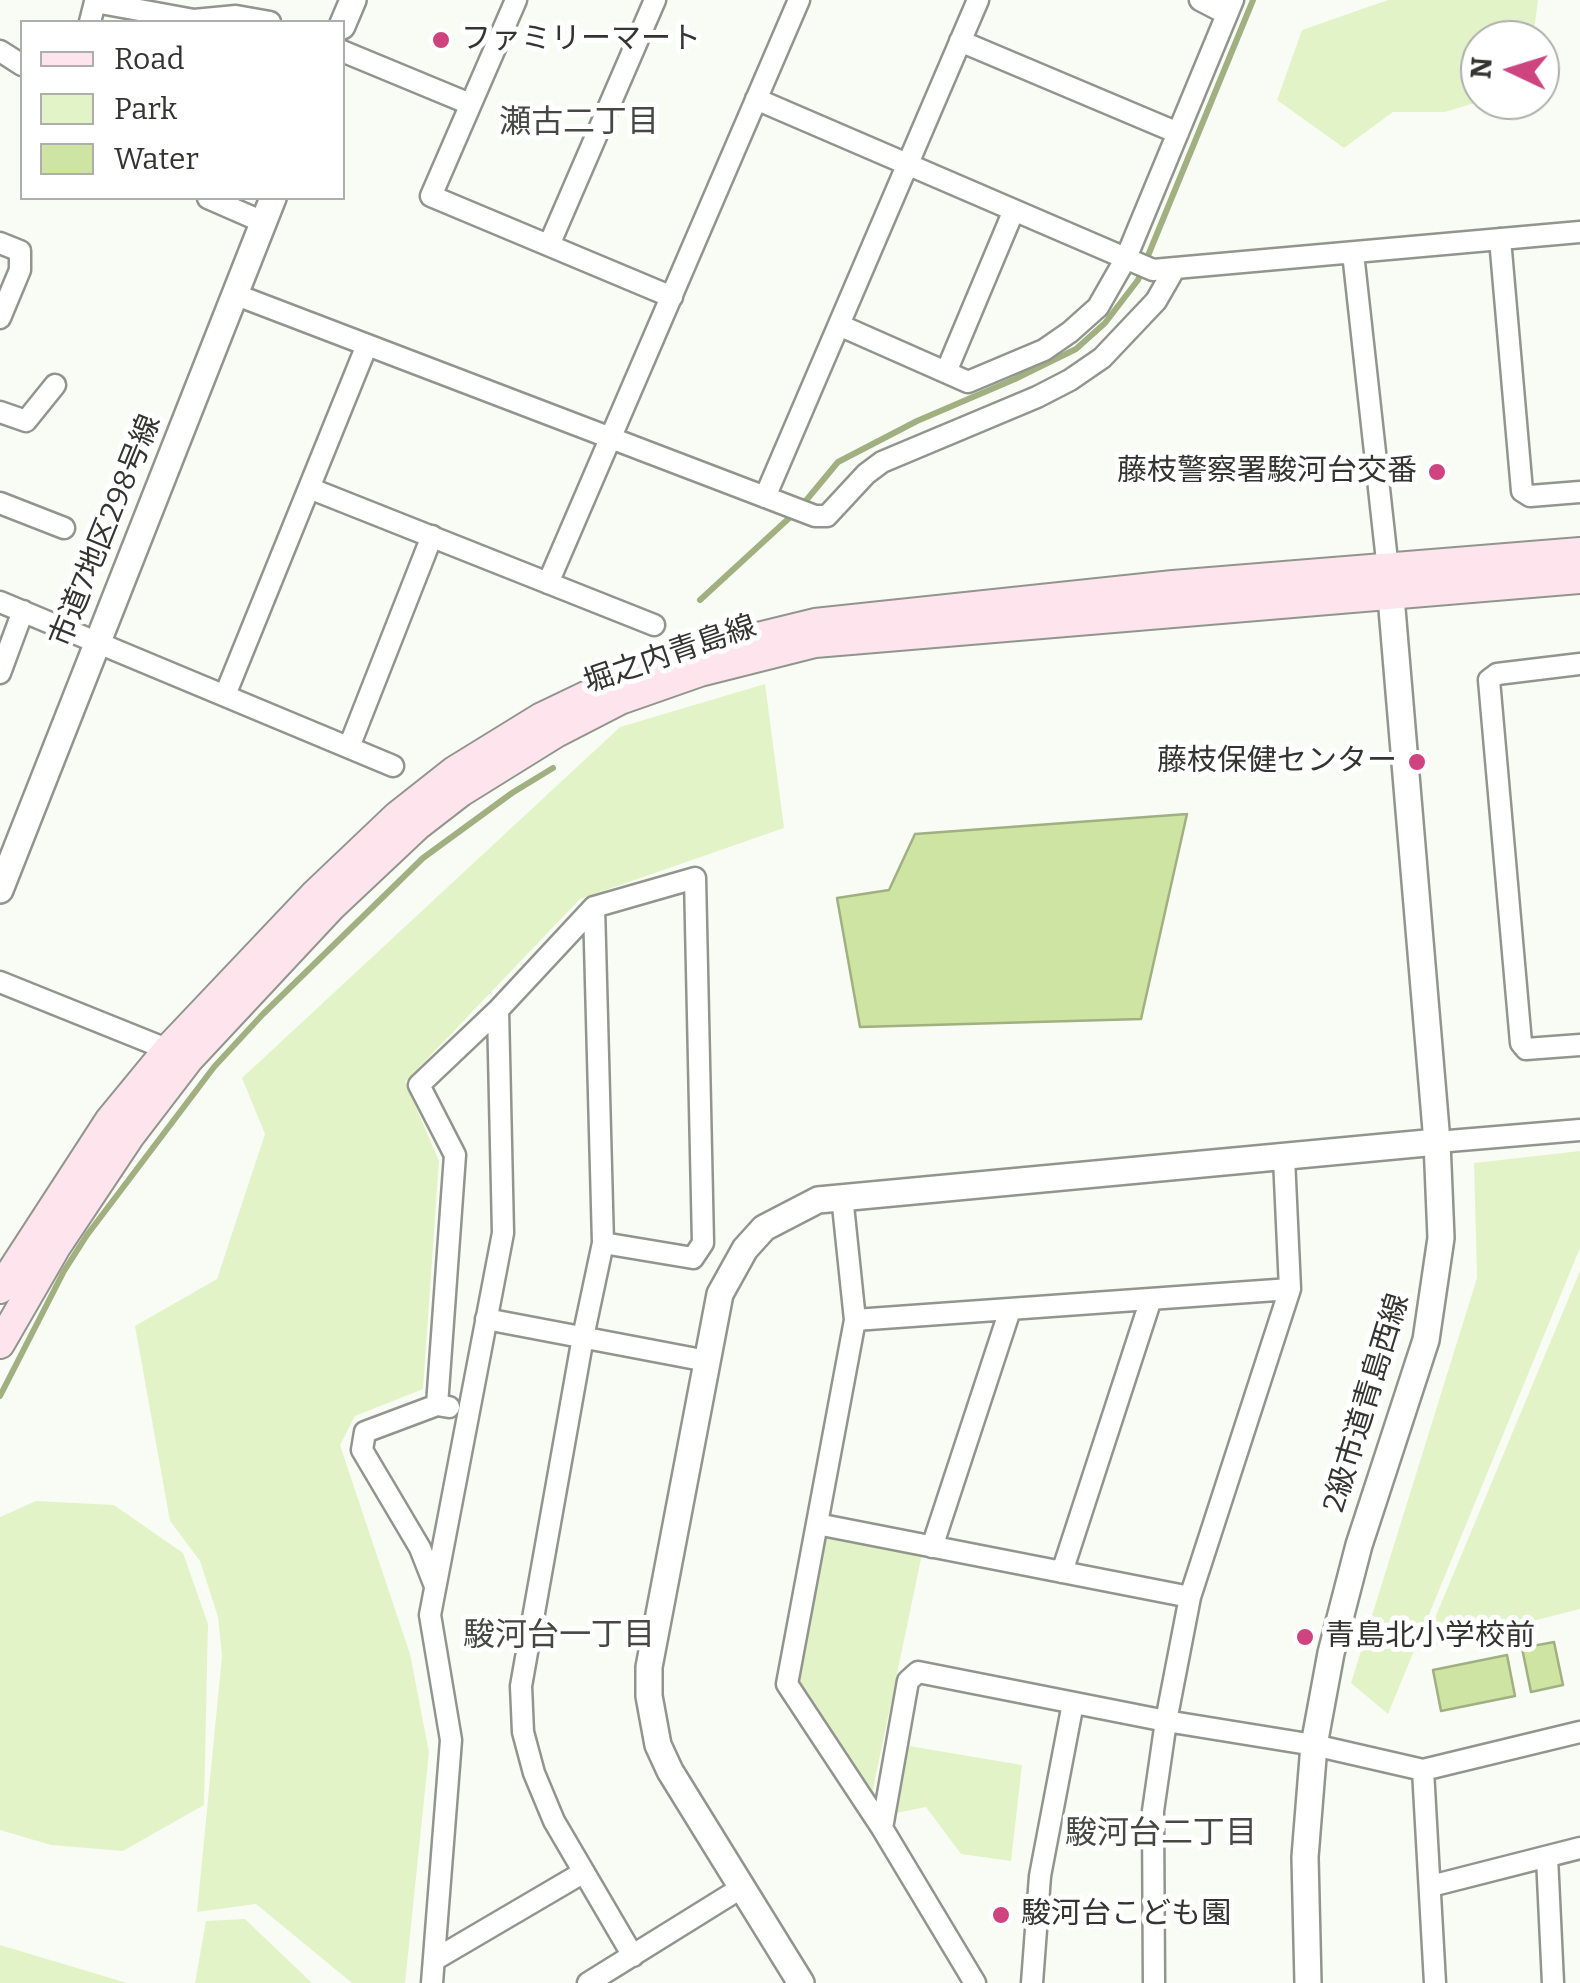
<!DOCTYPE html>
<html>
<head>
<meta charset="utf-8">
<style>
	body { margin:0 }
	#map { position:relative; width:1580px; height:1983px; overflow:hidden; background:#f9fcf4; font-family:Bitter,serif }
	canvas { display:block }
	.legend { position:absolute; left:20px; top:20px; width:325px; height:180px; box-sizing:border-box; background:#fff; border:2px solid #aeaead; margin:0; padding:12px 18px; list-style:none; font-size:30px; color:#343533 }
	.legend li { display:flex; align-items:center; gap:20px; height:50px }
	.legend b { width:50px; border:2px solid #aeaead }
	.north { position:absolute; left:1460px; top:20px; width:100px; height:100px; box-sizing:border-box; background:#fff; border:2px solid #aeaead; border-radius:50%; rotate:274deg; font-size:28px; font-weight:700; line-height:40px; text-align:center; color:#343533 }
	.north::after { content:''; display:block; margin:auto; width:35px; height:45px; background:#cd447e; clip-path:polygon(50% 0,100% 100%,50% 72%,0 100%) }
</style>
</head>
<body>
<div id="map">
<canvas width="1580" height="1983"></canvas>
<ul class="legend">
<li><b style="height:12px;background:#fee5ed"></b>Road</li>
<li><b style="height:28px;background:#e3f3c8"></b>Park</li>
<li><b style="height:28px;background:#cee4a3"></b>Water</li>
</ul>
<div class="north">N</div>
</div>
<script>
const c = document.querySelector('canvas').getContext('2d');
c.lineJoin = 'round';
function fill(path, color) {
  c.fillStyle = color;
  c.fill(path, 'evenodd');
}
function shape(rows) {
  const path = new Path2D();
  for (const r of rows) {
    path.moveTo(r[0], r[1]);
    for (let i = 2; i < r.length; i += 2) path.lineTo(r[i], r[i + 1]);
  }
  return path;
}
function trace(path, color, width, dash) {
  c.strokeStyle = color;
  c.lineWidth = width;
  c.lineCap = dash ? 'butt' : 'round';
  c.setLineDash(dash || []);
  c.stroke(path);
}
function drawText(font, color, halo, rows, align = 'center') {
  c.font = font + ' Bitter,"Noto Sans JP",serif';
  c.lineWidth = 10;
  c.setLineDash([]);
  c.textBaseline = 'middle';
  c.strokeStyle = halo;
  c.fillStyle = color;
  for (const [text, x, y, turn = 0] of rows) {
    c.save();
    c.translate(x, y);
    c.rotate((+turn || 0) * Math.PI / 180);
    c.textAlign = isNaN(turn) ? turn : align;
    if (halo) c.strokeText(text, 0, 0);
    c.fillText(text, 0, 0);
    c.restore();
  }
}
const green = shape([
	[1388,0,1538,0,1533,40,1480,40,1480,100,1484,100,1445,112,1393,112,1344,148,1277,100,1302,30],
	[765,684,784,828,580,899,405,1082,439,1161,423,1389,355,1416,340,1445,410,1654,429,1752,405,1983,352,1983,256,1904,197,1912,222,1656,218,1617,200,1561,170,1521,135,1326,217,1279,265,1134,242,1078,620,727],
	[1580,1151,1580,1248,1388,1714,1351,1683,1477,1278,1474,1163],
	[1580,1271,1580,1609,1422,1649],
	[36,1501,114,1505,183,1553,208,1624,204,1805,123,1851,51,1845,0,1830,0,1517],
	[827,1535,922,1554,872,1794,796,1684],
	[909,1746,1022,1765,1011,1861,961,1854,926,1807,897,1813],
	[245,1919,312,1983,195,1983,206,1921],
	[0,1945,127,1983,0,1983]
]);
const water = shape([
	[1187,814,1141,1019,860,1027,837,898,889,890,915,834,1187,814],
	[1554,1642,1563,1685,1531,1692,1522,1648,1554,1642],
	[1507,1655,1515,1696,1441,1711,1433,1670,1507,1655]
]);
const stream = shape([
	[700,600,799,509,838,462,917,421,1015,379,1076,349,1105,323,1138,280,1253,0],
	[0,1396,64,1271,87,1235,214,1067,263,1014,423,858,512,793,553,768]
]);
const minor = shape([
	[516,0,431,196,672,297],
	[1200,0,1227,14],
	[90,22,95,2,194,20,236,16,270,22],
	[960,41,1178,133],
	[0,51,22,65],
	[342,51,470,104],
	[756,99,1153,270,1580,232],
	[208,198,263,222],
	[1500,239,1522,491,1530,496,1580,492],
	[0,243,20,251,20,270,0,318],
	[549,245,655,0],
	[1353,253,1389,579],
	[234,294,815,516,827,516,866,474,882,462,1037,397,1070,380,1102,358,1156,301,1175,268],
	[839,325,968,382,1044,350,1070,332,1098,307,1126,258,1233,0],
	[946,372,1014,210],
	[0,412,26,421,55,385],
	[309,488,654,625],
	[765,497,978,0],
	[0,503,64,528],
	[548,583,799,0],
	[0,602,393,766],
	[1580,664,1497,674,1489,680,1521,1043,1526,1049,1580,1045],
	[0,673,23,611],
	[225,695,367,345],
	[349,747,432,536],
	[594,907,603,1243,583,1337,521,1686,523,1732,534,1773,554,1821,633,1956],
	[0,982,179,1054],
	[1437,1142,1580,1130],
	[842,1196,855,1320,787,1684,882,1828,975,1983],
	[486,1319,707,1361],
	[855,1320,1290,1289],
	[437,1405,455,1155,419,1085,498,1010],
	[817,1524,1190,1597],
	[932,1547,1010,1310],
	[1062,1572,1151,1299],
	[435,1586,420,1548,362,1450,365,1432,437,1405,449,1407],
	[1423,1770,1435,1983],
	[882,1828,908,1681,918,1672,1166,1721,1314,1745,1423,1770,1580,1732],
	[1547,1857,1553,1983],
	[1431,1886,1580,1848],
	[434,1960,584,1872],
	[432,1983,451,1740,430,1615,503,1233,498,1010,594,907,695,878,703,1243,693,1258,603,1243],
	[588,1983,741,1888],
	[1032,1983,1040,1876,1073,1703],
	[1154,1983,1153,1811,1166,1721,1190,1597,1290,1289,1284,1158]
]);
const tertiary = shape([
	[342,26,353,0],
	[0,890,273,198],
	[801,1983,670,1771,658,1745,649,1696,649,1667,720,1294,745,1249,764,1228,818,1200,1437,1142],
	[1308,1983,1305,1857,1314,1745,1331,1653,1359,1545,1426,1340,1441,1238,1437,1142,1391,597]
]);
const secondary = shape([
	[0,1289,109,1121,169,1048,315,894,397,816,454,771,540,718,611,684,692,653,815,623,1173,585,1580,552],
	[0,1344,56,1247,130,1136,189,1059,332,906,417,826,461,792,556,733,620,700,700,672,815,643,1580,579]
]);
const markers = [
	[441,40,10,"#cd447e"],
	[1437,472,10,"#cd447e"],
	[1417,762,10,"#cd447e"],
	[1305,1637,10,"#cd447e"],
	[1001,1915,10,"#cd447e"]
];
const poiNames = [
	["ファミリーマート",461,40],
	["藤枝警察署駿河台交番",1417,472,"right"],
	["藤枝保健センター",1397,762,"right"],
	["青島北小学校前",1325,1637],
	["駿河台こども園",1021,1915]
];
const streetNames = [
	["市道7地区298号線",106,531,-68],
	["堀之内青島線",670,655,-19],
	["2級市道青島西線",1367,1403,-73]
];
const neighbourhoodNames = [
	["瀬古二丁目",579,123],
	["駿河台一丁目",559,1636],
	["駿河台二丁目",1161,1834]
];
fill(green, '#e3f3c8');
fill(water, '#cee4a3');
trace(water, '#a0b081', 2.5);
trace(stream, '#a0b081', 6);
trace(minor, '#92958e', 25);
trace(tertiary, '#92958e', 30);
trace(secondary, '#92958e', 32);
trace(minor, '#fff', 20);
trace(tertiary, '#fff', 25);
trace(secondary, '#fee5ed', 28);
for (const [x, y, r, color] of markers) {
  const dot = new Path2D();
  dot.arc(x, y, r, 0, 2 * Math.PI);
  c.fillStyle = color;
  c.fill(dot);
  trace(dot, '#fff', 4);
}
drawText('30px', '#343533', '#fff', poiNames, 'left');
drawText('30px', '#343533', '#fff', streetNames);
drawText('32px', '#464842', '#fff', neighbourhoodNames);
</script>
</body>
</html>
